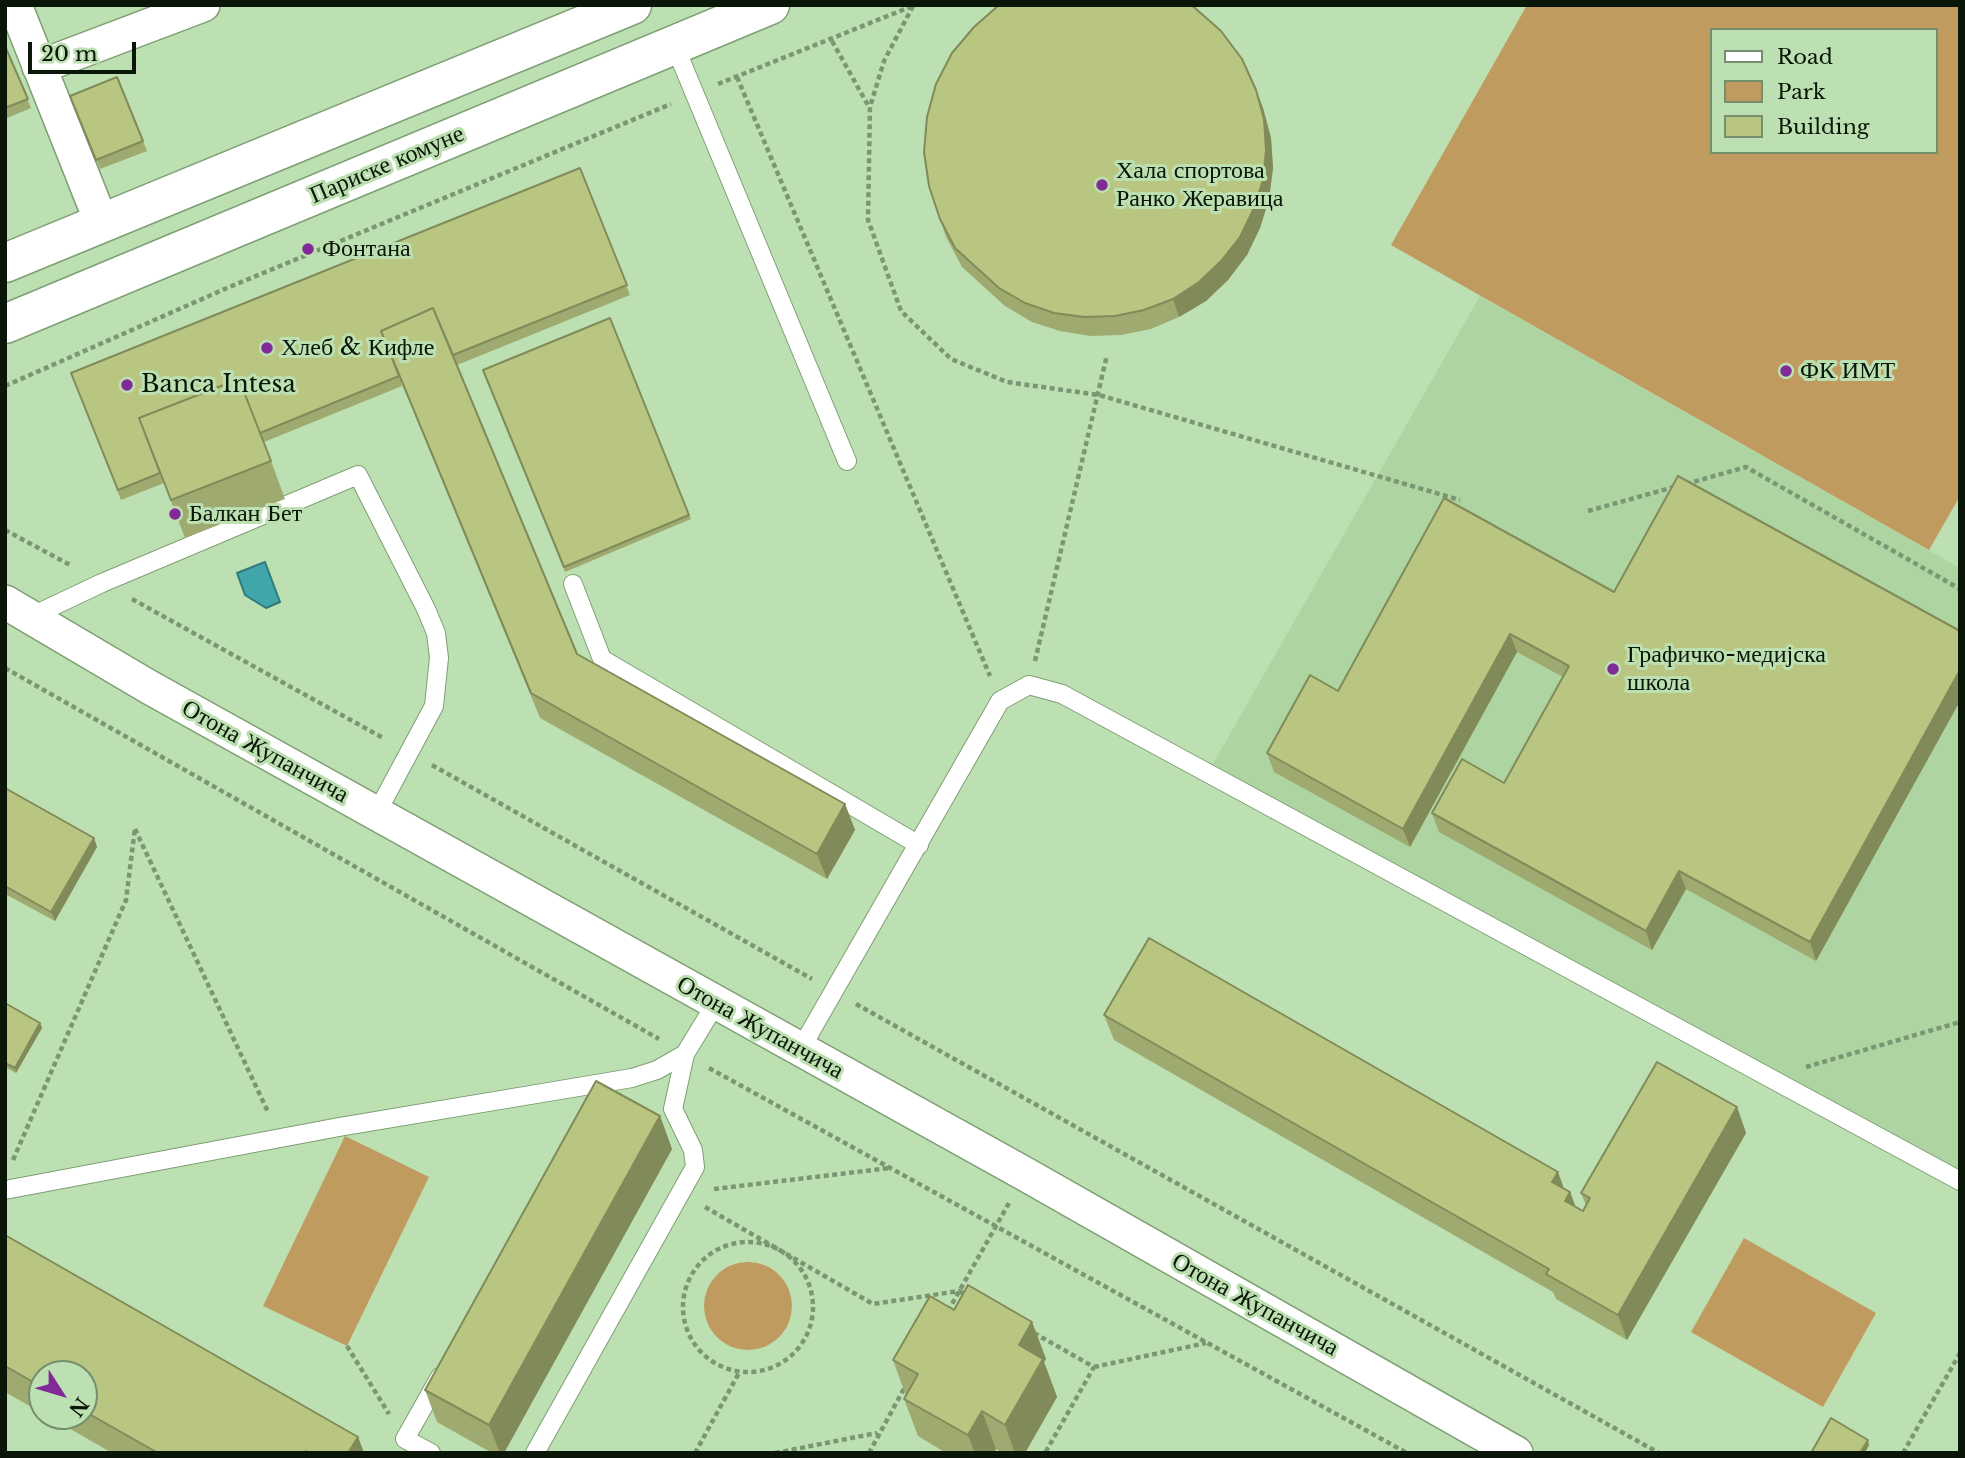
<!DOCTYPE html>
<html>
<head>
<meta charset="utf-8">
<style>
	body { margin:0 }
	#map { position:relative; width:1965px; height:1458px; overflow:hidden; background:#bde0b2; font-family:"Libre Baskerville",serif }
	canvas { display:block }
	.frame { position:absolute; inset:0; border:7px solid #0a1607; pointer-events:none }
	.legend { position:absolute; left:1710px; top:28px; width:228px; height:126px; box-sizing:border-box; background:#bde0b2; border:2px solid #758f6e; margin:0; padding:9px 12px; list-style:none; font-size:21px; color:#0a1607 }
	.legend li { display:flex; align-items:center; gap:14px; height:35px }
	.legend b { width:35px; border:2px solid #758f6e }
	.north { position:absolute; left:28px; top:1360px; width:70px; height:70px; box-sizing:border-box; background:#bde0b2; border:2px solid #758f6e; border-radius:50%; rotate:127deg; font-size:19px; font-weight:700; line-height:28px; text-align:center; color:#0a1607 }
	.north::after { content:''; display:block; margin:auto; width:24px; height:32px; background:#812b98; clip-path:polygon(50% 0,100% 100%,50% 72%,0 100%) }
	.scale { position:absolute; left:28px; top:42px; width:108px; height:32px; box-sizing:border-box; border:4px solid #0a1607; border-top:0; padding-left:9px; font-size:21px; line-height:24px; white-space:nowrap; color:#0a1607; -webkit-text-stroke:5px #bde0b2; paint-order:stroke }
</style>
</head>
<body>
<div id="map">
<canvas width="1965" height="1458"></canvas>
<div class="frame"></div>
<ul class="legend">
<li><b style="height:9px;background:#fff"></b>Road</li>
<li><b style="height:19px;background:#c09b60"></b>Park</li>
<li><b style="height:19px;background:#b8c681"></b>Building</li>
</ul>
<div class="north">N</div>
<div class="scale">20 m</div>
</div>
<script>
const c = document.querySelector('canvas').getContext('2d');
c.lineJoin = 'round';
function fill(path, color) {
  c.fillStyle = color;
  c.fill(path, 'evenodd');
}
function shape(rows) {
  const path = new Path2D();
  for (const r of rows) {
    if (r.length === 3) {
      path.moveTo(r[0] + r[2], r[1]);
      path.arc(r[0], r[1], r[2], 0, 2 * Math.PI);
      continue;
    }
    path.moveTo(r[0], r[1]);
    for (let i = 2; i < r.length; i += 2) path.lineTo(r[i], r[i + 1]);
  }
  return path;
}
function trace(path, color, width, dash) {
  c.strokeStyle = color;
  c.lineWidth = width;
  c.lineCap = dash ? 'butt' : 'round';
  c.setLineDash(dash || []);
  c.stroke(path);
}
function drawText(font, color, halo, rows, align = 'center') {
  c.font = font + ' "Libre Baskerville",serif';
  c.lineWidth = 6;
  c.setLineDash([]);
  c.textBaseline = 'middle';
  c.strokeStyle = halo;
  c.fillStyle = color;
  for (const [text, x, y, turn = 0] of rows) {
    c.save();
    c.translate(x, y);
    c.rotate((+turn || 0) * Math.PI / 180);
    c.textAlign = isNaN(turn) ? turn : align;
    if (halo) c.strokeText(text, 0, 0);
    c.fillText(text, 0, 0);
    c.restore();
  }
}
const built = shape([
	[1480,296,1960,568,1960,1174,1210,769]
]);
const green = shape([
	[1527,5,1960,5,1960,496,1929,550,1391,245],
	[1711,30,1935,30,1935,152,1711,152],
	[345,1136,429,1177,347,1346,263,1306],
	[1744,1238,1876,1313,1823,1407,1691,1332],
	[748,1306,44]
]);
const water = shape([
	[265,562,280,602,266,608,245,595,237,573,265,562]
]);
const path = shape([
	[913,6,884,61,870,107,868,220,901,311,951,359,1007,382,1099,395,1460,500],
	[832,41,869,107],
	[737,77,990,676],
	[718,84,915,5],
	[5,386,227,288,671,104],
	[1686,484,1746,467,1960,589],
	[1588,511,1674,487],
	[5,530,72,566],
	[132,599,385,739],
	[1035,661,1107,355],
	[5,668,659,1039],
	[432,765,812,979],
	[135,829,268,1112],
	[856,1004,1659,1453],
	[1806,1067,1960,1022],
	[709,1068,1407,1453],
	[13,1160,126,900,135,828],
	[714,1189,890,1168],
	[705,1207,873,1304,959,1291,968,1296],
	[748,1307,65],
	[948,1311,1009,1203],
	[1034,1333,1094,1367,1045,1453],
	[347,1346,389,1414],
	[1094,1367,1206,1343],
	[695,1453,740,1371],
	[775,1453,877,1433],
	[869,1453,906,1385],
	[1903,1453,1960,1353]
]);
const lane = shape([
	[674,44,847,461],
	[573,584,602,659,919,845],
	[30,617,102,583,358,475,426,609,436,633,439,658,434,706,376,814],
	[800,1050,1000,701,1029,685,1062,694,1960,1181],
	[5,1190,339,1127,632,1078,657,1070,685,1054,716,1003],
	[431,1453,405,1439,440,1377],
	[535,1453,695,1167,693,1150,673,1109,685,1054]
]);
const street = shape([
	[15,5,102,224],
	[39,67,203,5],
	[5,602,149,687,1025,1174,1516,1453]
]);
const secondary = shape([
	[5,263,632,5],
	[5,324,770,5]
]);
const wall = shape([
	[5,46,31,108,5,119],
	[117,77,147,151,100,169,74,106],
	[1256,90,1263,108,1271,138,1273,168,1269,199,1260,228,1247,255,1228,280,1206,301,1179,317,1151,329,1121,335,1091,336,1060,331,1032,322,1005,306,962,267,946,237,929,186],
	[580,168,630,295,457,365,577,654,845,804,855,830,827,879,540,718,401,380,402,386,264,442,285,499,185,538,164,483,121,500,71,373],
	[610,318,691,519,565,572,483,370],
	[1614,592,1960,631,1960,701,1816,961,1686,889,1652,950,1439,832,1432,813,1504,783,1563,677,1517,652,1410,847,1274,772,1267,753,1338,691],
	[5,788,94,838,97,847,55,921,5,894],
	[5,1003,40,1023,42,1028,16,1073,5,1067],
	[1104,1015,1564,1189,1570,1192,1576,1207,1583,1211,1586,1205,1581,1193,1737,1107,1746,1133,1627,1340,1556,1299,1553,1292,1114,1040],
	[660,1116,672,1149,504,1453,492,1453,437,1422,425,1390],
	[5,1235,358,1437,364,1453,112,1453,48,1416,84,1416,84,1374,42,1374,42,1413,5,1392],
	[954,1310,1032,1322,1046,1359,1044,1362,1057,1397,1025,1453,1002,1453,996,1449,994,1453,946,1453,918,1436,904,1399,906,1396,893,1360]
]);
const shadedWall = shape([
	[1256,90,1263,108,1271,138,1273,168,1269,199,1260,228,1247,255,1228,280,1206,301,1179,317,1173,299],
	[1510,634,1517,652,1410,847,1403,829],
	[1960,670,1960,701,1816,961,1810,942],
	[845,804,855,830,827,879,817,854],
	[94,838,97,847,55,921,51,912],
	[1679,871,1686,889,1652,950,1646,931],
	[40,1023,42,1028,16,1073,15,1068],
	[1737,1107,1746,1133,1627,1340,1618,1315],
	[660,1116,672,1149,504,1453,500,1453,489,1425],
	[1558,1172,1567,1197,1570,1192,1579,1217,1574,1226,1552,1182],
	[1032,1322,1046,1359,1044,1362,1057,1397,1025,1453,1015,1453,1005,1425,1019,1345],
	[982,1411,996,1449,994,1453,975,1453,968,1435],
	[358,1437,364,1453,348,1453],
	[1868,1440,1869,1445,1865,1453,1860,1453]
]);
const building = shape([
	[999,5,1191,5,1195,8,1221,31,1242,59,1256,90,1264,119,1266,150,1263,180,1253,210,1240,237,1221,261,1199,282,1173,299,1144,310,1115,316,1084,317,1054,313,1025,303,999,288,955,248,940,219,929,186,924,152,927,117,936,84,952,53,974,27,999,5],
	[5,46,28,99,5,108,5,46],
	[117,77,143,141,96,160,70,96,117,77],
	[580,168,627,285,453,355,433,308,381,331,399,376,260,433,239,379,139,418,160,473,118,490,71,373,580,168],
	[433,308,577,654,845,804,817,854,531,693,381,331,433,308],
	[610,318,689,515,564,567,483,370,610,318],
	[239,379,271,461,171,500,139,418,239,379],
	[1678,476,1960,631,1960,670,1810,942,1679,871,1646,931,1432,813,1462,759,1504,783,1569,666,1510,634,1403,829,1267,753,1310,675,1338,691,1444,498,1614,592,1678,476],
	[5,788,94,838,51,912,5,886,5,788],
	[1149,938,1558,1172,1552,1182,1570,1192,1565,1201,1583,1211,1590,1198,1581,1193,1657,1062,1737,1107,1618,1315,1546,1274,1549,1269,1104,1015,1149,938],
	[5,1003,40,1023,15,1068,5,1063,5,1003],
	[596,1081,660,1116,489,1425,425,1390,596,1081],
	[5,1235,358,1437,348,1453,309,1453,306,1451,305,1453,158,1453,84,1411,84,1374,42,1374,42,1387,5,1366,5,1235],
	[968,1285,1032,1322,1019,1345,1043,1359,1005,1425,982,1411,968,1435,904,1399,918,1374,893,1360,930,1296,954,1310,968,1285],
	[1831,1418,1868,1440,1860,1453,1811,1453,1831,1418]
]);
const markers = [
	[1102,185,7,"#812b98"],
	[308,249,7,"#812b98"],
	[267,348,7,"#812b98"],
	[1786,371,7,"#812b98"],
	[127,385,7,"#812b98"],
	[175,514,7,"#812b98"],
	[1613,669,7,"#812b98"]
];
const streetNames = [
	["Париске комуне",387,165,-23],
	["Отона Жупанчича",265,752,29],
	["Отона Жупанчича",760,1028,29],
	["Отона Жупанчича",1255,1305,29]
];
const poiNames = [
	["Хала спортова",1116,171],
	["Ранко Жеравица",1116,199],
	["Фонтана",322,249],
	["Хлеб & Кифле",281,348],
	["ФК ИМТ",1800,371],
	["Banca Intesa",141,385],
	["Балкан Бет",189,514],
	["Графичко-медијска",1627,655],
	["школа",1627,683]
];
fill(built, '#aed4a1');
fill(green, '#c09b60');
fill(water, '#41a6aa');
trace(water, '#307b79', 2);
trace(lane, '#7e9f74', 20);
trace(street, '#7e9f74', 36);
trace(secondary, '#7e9f74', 41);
trace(path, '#7b9673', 4.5, [5, 3.5]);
trace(lane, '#fff', 18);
trace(street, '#fff', 33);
trace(secondary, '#fff', 38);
fill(wall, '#9eaa6f');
fill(shadedWall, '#818b5a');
fill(building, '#b8c681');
trace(building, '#818b5a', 2);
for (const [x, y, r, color] of markers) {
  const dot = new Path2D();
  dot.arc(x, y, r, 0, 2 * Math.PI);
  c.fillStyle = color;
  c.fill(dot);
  trace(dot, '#bde0b2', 2.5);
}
drawText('24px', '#0a1607', '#bde0b2', streetNames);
drawText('24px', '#0a1607', '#bde0b2', poiNames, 'left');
</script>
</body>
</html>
